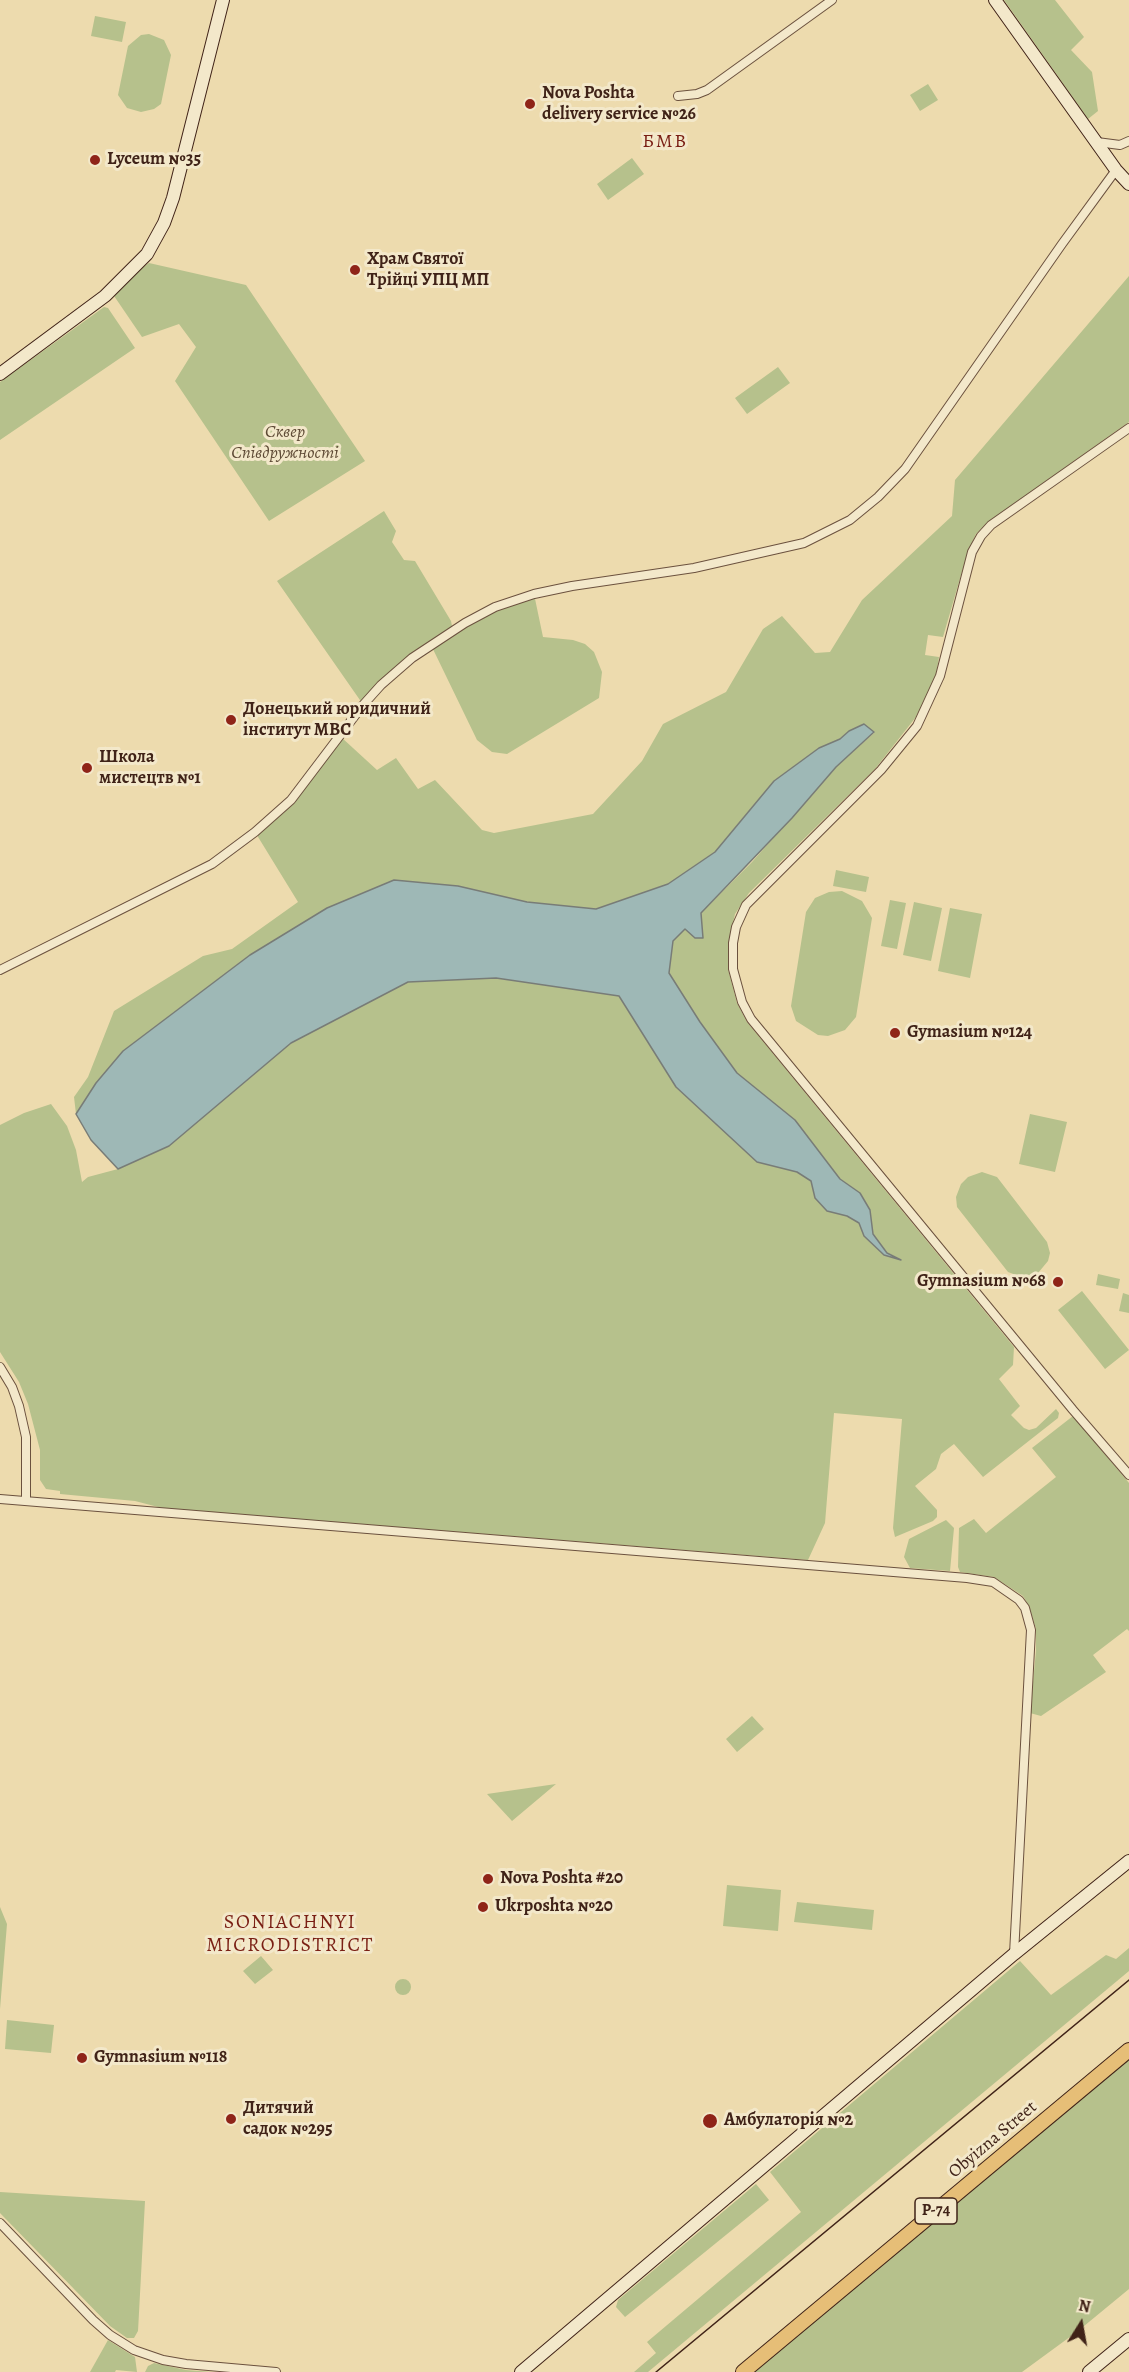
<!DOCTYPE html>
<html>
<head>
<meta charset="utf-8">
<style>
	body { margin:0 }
	#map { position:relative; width:1129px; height:2372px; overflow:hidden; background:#eddbae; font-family:Alegreya,serif }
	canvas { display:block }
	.north { position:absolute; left:1051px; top:2294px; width:60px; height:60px; -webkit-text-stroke:4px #f3e8ca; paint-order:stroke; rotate:11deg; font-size:16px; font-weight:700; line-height:24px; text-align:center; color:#402318 }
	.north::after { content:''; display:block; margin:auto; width:21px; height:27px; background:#402318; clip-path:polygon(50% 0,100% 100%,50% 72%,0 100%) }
</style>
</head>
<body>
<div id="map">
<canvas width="1129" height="2372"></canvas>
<div class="north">N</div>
</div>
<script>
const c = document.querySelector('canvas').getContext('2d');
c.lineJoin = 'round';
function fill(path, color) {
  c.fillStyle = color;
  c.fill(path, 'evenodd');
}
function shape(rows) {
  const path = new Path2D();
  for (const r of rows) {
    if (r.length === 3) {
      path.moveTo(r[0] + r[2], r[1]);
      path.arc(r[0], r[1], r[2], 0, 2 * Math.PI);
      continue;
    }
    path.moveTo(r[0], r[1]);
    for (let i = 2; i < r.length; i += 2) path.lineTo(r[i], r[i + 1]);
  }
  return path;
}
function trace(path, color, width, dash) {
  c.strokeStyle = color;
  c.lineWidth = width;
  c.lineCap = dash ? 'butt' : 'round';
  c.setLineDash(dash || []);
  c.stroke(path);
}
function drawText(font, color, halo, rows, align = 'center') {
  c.font = font + ' Alegreya,serif';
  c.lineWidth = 6;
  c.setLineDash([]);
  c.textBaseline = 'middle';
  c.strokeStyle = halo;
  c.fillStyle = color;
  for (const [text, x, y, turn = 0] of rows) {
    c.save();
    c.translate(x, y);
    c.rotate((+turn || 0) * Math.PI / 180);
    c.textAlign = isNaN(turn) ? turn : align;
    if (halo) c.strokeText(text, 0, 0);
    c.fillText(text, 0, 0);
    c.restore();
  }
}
const green = shape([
	[1004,0,1055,0,1084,37,1071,50,1092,72,1098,111,1088,119],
	[95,16,126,22,122,42,91,36],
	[149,34,164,40,171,55,161,104,154,109,141,112,127,108,118,95,128,46,141,35],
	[928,84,938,100,920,111,910,95],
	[632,158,644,174,608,200,597,184],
	[149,263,246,285,365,461,269,521,175,381,196,347,179,324,142,337,110,290],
	[1129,276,1129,422,988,522,976,534,968,551,943,637,928,635,925,655,939,657,936,676,916,717,875,769,749,893,735,914,729,942,728,969,737,1003,747,1022,1014,1347,1013,1365,999,1379,1020,1406,1011,1415,1024,1428,1029,1430,1036,1428,1056,1409,1059,1413,1058,1418,983,1477,954,1444,941,1454,936,1469,915,1486,937,1510,937,1517,933,1521,895,1537,893,1528,902,1419,834,1413,825,1523,808,1560,162,1508,135,1501,60,1494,60,1491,46,1489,40,1480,40,1450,28,1404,19,1382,0,1352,0,1125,24,1113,51,1104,67,1126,76,1150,82,1182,88,1177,118,1169,236,1088,291,1043,408,982,496,978,619,996,676,1087,757,1162,797,1172,811,1181,815,1198,827,1211,847,1216,859,1223,864,1236,884,1255,898,1258,887,1253,873,1234,870,1210,860,1193,840,1179,795,1120,737,1073,700,1022,669,973,673,941,752,862,836,767,874,733,849,731,840,739,819,748,774,781,715,852,668,884,596,909,527,902,394,880,327,908,250,955,123,1051,96,1083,76,1114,74,1097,88,1077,114,1011,203,956,232,949,298,902,255,832,275,817,341,737,377,770,396,758,418,789,435,780,482,830,494,833,593,814,642,761,663,724,726,692,763,629,782,616,815,653,830,652,862,600,952,516,955,480],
	[104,307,108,308,135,348,0,440,0,382],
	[778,367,790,383,747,414,735,398],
	[384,511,396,531,392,542,404,560,415,561,451,621,452,626,449,631,362,703,277,581],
	[534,594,543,637,573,640,585,644,594,652,602,672,599,698,507,754,492,752,477,740,431,645,465,623],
	[836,870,869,877,866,892,833,886],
	[842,891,862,901,872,918,856,1017,845,1030,828,1036,818,1035,796,1021,791,1006,806,912,815,898,829,892],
	[890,900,906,903,897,949,881,946],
	[914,902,942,908,931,961,903,955],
	[950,908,982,914,970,978,938,971],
	[1030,1114,1067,1122,1055,1172,1019,1164],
	[982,1172,997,1177,1047,1242,1050,1253,1048,1261,1038,1273,1024,1278,1008,1272,957,1207,956,1197,961,1184,968,1177],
	[1098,1274,1120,1279,1118,1289,1096,1285],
	[1082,1291,1129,1350,1105,1369,1058,1310],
	[1123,1293,1129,1295,1129,1313,1119,1311],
	[1073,1416,1129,1483,1129,1631,1127,1629,1093,1655,1106,1672,1041,1716,1030,1713,1036,1651,1036,1629,1029,1606,1023,1596,994,1577,960,1572,958,1567,959,1528,974,1519,986,1533,1056,1477,1032,1448],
	[946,1520,954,1528,950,1571,910,1568,904,1557,909,1539],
	[752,1716,764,1729,737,1752,726,1739],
	[556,1784,512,1821,487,1794],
	[727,1885,781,1890,778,1931,723,1926],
	[797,1902,874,1910,872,1930,794,1922],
	[0,1907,7,1924,0,2009],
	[1129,1948,1129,1971,648,2372,634,2372,656,2353,647,2342,801,2212,770,2172,1020,1961,1051,1995,1106,1955,1116,1959],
	[261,1956,273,1970,255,1984,243,1971],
	[403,1987,8],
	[7,2020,54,2025,51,2053,5,2049],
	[1129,2050,1129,2289,1078,2331,1022,2372,743,2372],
	[756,2184,769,2200,625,2317,616,2307,618,2300],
	[0,2192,145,2201,138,2331,134,2338,127,2338,110,2326,0,2213],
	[108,2340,135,2357,137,2372,116,2370,115,2372,90,2372],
	[154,2363,186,2370,212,2372,145,2372,148,2366]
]);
const water = shape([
	[864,724,874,732,836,767,792,818,701,913,703,938,695,938,685,929,673,941,669,973,700,1022,737,1073,795,1120,840,1179,860,1193,870,1210,873,1234,887,1253,901,1260,884,1255,864,1236,859,1223,847,1216,827,1211,815,1198,811,1181,797,1172,757,1162,676,1087,619,996,496,978,408,982,291,1043,169,1146,118,1169,91,1140,76,1114,96,1083,123,1051,250,955,327,908,394,880,458,886,527,902,596,909,668,884,715,852,774,781,819,748,840,739,849,731,864,724]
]);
const street = shape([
	[678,96,697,94,707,90,832,0],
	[1097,142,1120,145,1129,141],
	[1129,428,991,525,981,536,972,552,940,676,917,726,881,770,746,905,736,927,733,943,733,969,742,1002,751,1019,1073,1410,1129,1475],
	[0,970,212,864,255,832,291,800,363,705,381,685,412,658,465,623,495,607,534,594,572,586,694,568,804,543,850,520,878,497,905,469,1062,244,1116,170],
	[0,1367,12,1387,19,1406,26,1437,26,1500],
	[0,1499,967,1578,993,1582,1019,1600,1025,1608,1031,1630,1014,1954],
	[0,2223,93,2320,110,2335,134,2350,163,2360,186,2364,276,2372]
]);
const secondary = shape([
	[995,0,1116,170,1129,184],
	[0,374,105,296,147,254,164,223,173,198,223,0],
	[521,2372,1014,1954,1129,1861],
	[1089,2372,1129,2339]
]);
const primary = shape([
	[743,2372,1129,2050]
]);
const tram = shape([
	[656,2372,1129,1980]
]);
const markers = [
	[530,104,6,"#8f2418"],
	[95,160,6,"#8f2418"],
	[355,270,6,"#8f2418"],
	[231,720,6,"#8f2418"],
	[87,768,6,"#8f2418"],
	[895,1033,6,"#8f2418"],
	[1058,1282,6,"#8f2418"],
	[488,1879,6,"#8f2418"],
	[483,1907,6,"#8f2418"],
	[82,2058,6,"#8f2418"],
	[231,2119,6,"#8f2418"],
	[710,2121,8,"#8f2418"]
];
const shields = [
	[936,2211,42]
];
const shieldNames = [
	["Р-74",936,2211]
];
const poiNames = [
	["Nova Poshta",542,94],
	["delivery service №26",542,115],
	["Lyceum №35",107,160],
	["Храм Святої",367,260],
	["Трійці УПЦ МП",367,281],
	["Донецький юридичний",243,710],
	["інститут МВС",243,731],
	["Школа",99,758],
	["мистецтв №1",99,779],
	["Gymasium №124",907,1033],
	["Gymnasium №68",1046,1282,"right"],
	["Nova Poshta #20",500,1879],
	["Ukrposhta №20",495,1907],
	["Gymnasium №118",94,2058],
	["Дитячий",243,2109],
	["садок №295",243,2130],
	["Амбулаторія №2",724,2121]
];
const parkNames = [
	["Сквер",285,433],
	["Співдружності",285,454]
];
const streetNames = [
	["Obyizna Street",993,2140,-40]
];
const neighbourhoodNames = [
	["БМВ",665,142],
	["SONIACHNYI",290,1923],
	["MICRODISTRICT",290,1946]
];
fill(green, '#b6c18c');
fill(water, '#9eb8b6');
trace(water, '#787c77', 1.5);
trace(street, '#6b513e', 10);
trace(secondary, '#402318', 14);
trace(primary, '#402318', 16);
trace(street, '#f3e8ca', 8);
trace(secondary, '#f3e8ca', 12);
trace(primary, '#e6be77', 14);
trace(tram, '#402318', 1.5);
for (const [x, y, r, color] of markers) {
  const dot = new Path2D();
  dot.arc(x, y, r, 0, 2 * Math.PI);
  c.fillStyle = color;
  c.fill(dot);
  trace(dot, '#f3e8ca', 2);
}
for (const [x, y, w] of shields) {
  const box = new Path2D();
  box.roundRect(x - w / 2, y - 13, w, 26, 4.5);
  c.fillStyle = '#f3e8ca';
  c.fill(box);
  trace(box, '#402318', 1.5);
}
drawText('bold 16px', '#402318', null, shieldNames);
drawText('bold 18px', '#402318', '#f3e8ca', poiNames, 'left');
drawText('italic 18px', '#5e4a35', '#f3e8ca', parkNames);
drawText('18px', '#402318', '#f3e8ca', streetNames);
c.letterSpacing = '1.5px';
drawText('20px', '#7a1f14', '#f3e8ca', neighbourhoodNames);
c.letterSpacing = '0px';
</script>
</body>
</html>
